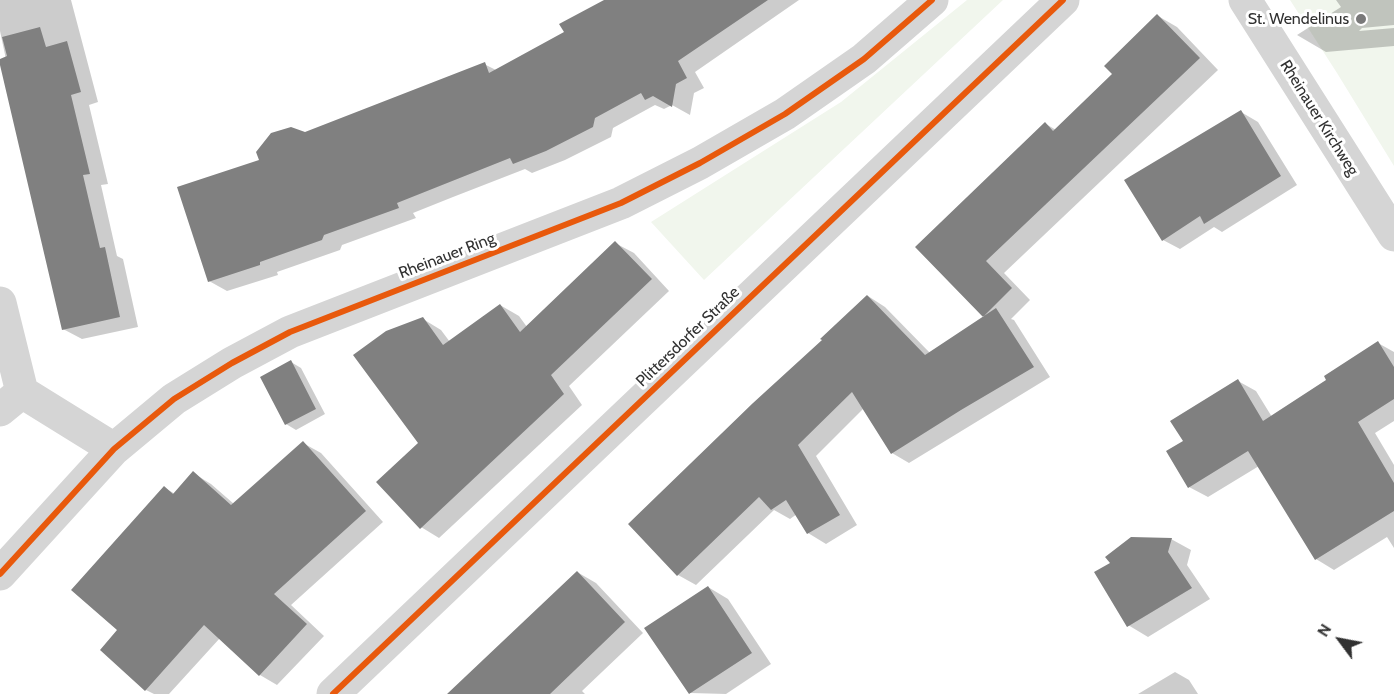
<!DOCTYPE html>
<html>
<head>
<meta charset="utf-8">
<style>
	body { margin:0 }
	#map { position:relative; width:1394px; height:694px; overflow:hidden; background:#fff; font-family:Cabin,sans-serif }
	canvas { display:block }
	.north { position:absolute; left:1310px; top:610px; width:60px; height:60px; -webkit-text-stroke:4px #fff; paint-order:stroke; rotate:302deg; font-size:16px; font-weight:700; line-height:24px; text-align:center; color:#313131 }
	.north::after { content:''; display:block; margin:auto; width:21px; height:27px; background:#313131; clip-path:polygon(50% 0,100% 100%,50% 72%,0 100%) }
</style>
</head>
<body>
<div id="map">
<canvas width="1394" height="694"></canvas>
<div class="north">N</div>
</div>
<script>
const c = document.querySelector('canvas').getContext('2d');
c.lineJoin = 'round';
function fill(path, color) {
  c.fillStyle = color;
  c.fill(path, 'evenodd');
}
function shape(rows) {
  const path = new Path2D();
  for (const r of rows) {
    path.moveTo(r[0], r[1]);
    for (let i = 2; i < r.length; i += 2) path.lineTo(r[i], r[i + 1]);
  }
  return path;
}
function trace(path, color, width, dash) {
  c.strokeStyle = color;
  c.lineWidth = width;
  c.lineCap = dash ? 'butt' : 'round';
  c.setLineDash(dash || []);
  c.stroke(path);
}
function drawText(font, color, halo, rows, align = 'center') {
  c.font = font + ' Cabin,sans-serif';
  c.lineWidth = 6;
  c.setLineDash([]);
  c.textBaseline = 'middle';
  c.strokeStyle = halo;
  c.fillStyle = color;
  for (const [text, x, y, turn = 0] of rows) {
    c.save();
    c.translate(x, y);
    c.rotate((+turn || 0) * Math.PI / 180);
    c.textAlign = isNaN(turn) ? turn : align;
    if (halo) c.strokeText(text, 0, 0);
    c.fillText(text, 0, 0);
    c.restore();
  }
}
const green = shape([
	[967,0,1003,0,704,280,651,222,841,102],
	[1290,0,1394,0,1394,166,1337,73]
]);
const shadow = shape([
	[0,0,71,0,98,102,89,105,108,184,101,185,117,256,123,259,138,327,82,339,63,329,0,31],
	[607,0,799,0,695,72,704,88,694,93,690,115,672,105,664,109,655,105,613,128,611,137,565,160,532,173,525,169,453,197,413,213,416,218,342,245,340,250,277,272,278,275,227,291,209,281,261,161,305,134,484,64,496,70,566,32],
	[1336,0,1394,0,1394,25,1362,28,1359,31,1394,28,1394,46,1326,52,1297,35,1341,7],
	[1158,16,1177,27,1218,70,1004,273,1030,300,1011,319,1014,320,1050,377,909,463,892,453,864,408,816,456,857,525,826,544,808,533,797,514,790,519,774,510,696,585,678,575,630,524,824,340,868,296,885,307,930,353,986,317,918,247,1046,124,1056,130,1114,74],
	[1241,112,1258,122,1297,185,1222,232,1214,227,1180,249,1163,240],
	[615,243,634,253,669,291,569,386,582,405,439,538,421,527,420,443,423,319,441,330,450,342,500,305,519,316,527,327],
	[1378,343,1394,352,1394,421,1375,433,1394,465,1394,548,1387,537,1334,570,1316,559,1259,466,1208,497,1189,487,1185,441,1238,381,1256,391,1272,417,1328,381],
	[291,362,301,368,325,414,296,430,286,424],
	[303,443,321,453,383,522,291,605,324,636,277,685,260,675,220,638,169,694,154,694,146,690,119,630,165,488,175,494,193,473,211,484,234,504],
	[1171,539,1191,550,1187,565,1210,599,1148,637,1128,625],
	[577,572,596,583,643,633,582,691,585,694,450,694],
	[708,587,728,599,771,664,726,694,690,693,646,628],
	[1175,672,1189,680,1198,694,1138,694]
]);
const building = shape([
	[604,0,768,0,678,61,687,78,676,84,672,107,653,96,645,100,641,93,595,118,593,127,546,151,513,164,510,158,397,203,399,208,324,235,322,240,260,262,260,265,208,282,177,187,259,160,256,152,271,133,291,127,305,132,485,62,489,73,564,32,559,24],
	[1157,14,1200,58,986,261,1012,288,983,317,915,247,1045,122,1053,131,1112,74,1104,66],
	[40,27,46,47,67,41,81,92,71,95,90,174,83,175,100,248,105,247,120,317,62,330,0,65,0,59,7,56,2,37],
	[1241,110,1281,176,1204,224,1200,216,1162,241,1124,180],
	[615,241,652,279,551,375,564,394,420,529,376,482,418,443,353,355,386,331,423,317,443,345,500,304,520,332],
	[867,295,925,355,996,308,1034,367,961,410,891,454,852,392,798,445,840,515,807,534,786,500,771,510,759,497,677,576,628,524,753,403,822,340,820,339],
	[1378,341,1394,367,1394,399,1358,422,1394,483,1394,511,1315,560,1248,451,1188,488,1166,451,1183,441,1170,421,1238,379,1263,421,1326,380,1324,376],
	[291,360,316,409,285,425,260,377],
	[303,441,366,511,274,594,307,624,259,676,204,625,145,691,100,650,117,630,71,590,164,486,173,494,193,471,231,505],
	[1131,537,1172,538,1168,552,1192,588,1127,627,1094,572,1110,563,1105,557],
	[577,571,625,622,550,694,447,694],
	[708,586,752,653,689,694,644,628]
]);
const minor = shape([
	[1245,0,1394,235],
	[0,303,22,392,114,449],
	[0,410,22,392],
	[0,574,114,449,174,399,232,363,290,332,621,203,700,163,785,114,864,59,932,0],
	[333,694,1063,0]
]);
const cycleway = shape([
	[0,574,114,449,174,399,232,363,290,332,621,203,700,163,785,114,864,59,932,0],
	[333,694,1063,0]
]);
const markers = [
	[1361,19,6,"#797979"]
];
const poiNames = [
	["St. Wendelinus",1349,19]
];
const streetNames = [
	["Rheinauer Kirchweg",1319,118,58],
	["Rheinauer Ring",447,256,-21],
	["Plittersdorfer Straße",688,337,-44]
];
fill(green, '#f1f6ed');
fill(shadow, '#0003');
fill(building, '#808080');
trace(minor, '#d5d5d5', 33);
trace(cycleway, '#e8590c', 6);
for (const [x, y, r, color] of markers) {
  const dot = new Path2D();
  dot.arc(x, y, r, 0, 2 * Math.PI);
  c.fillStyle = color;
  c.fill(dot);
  trace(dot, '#fff', 2);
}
drawText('16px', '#313131', '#fff', poiNames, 'right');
drawText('16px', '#313131', '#fff', streetNames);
</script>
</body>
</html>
